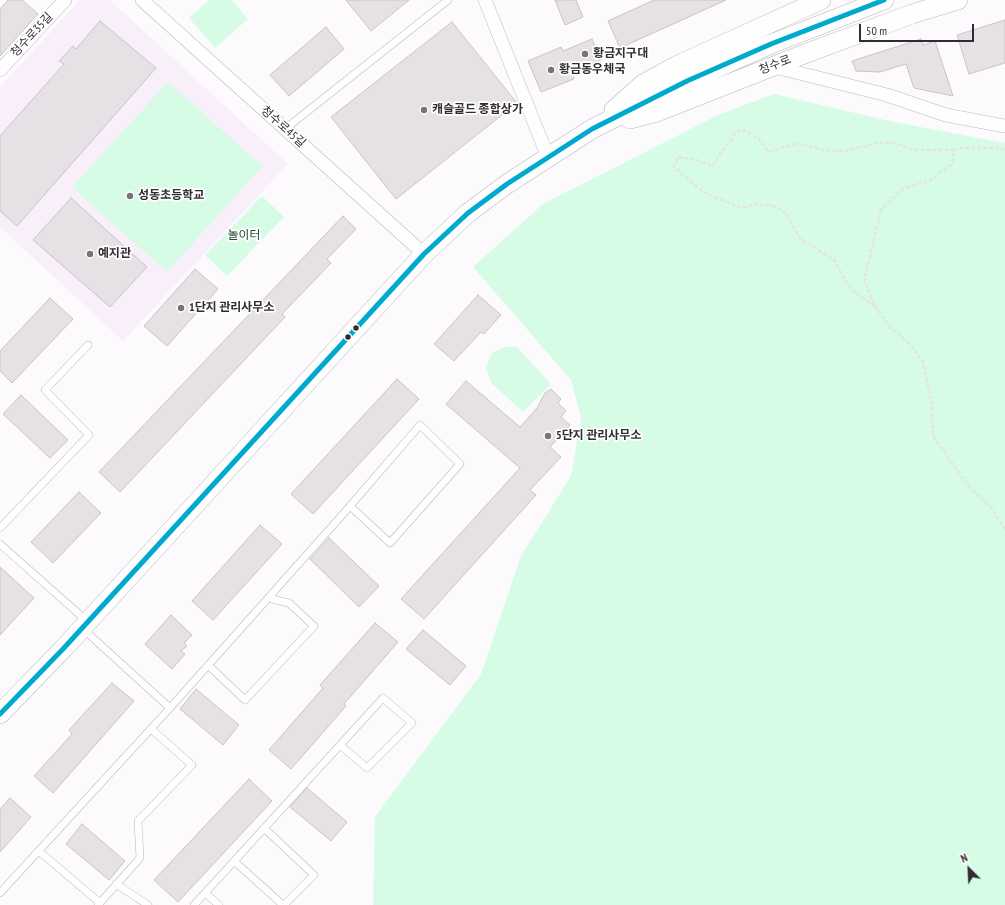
<!DOCTYPE html>
<html>
<head>
<meta charset="utf-8">
<style>
	body { margin:0 }
	#map { position:relative; width:1005px; height:905px; overflow:hidden; background:#fdfafd; font-family:"PT Sans Narrow",sans-serif }
	canvas { display:block }
	.north { position:absolute; left:949px; top:849px; width:40px; height:40px; -webkit-text-stroke:3px #fff; paint-order:stroke; rotate:336deg; font-size:11px; font-weight:700; line-height:16px; text-align:center; color:#312c31 }
	.north::after { content:''; display:block; margin:auto; width:14px; height:18px; background:#312c31; clip-path:polygon(50% 0,100% 100%,50% 72%,0 100%) }
	.scale { position:absolute; left:859px; top:24px; width:115px; height:18px; box-sizing:border-box; border:2px solid #312c31; border-top:0; padding-left:5px; font-size:12px; line-height:14px; white-space:nowrap; color:#312c31; -webkit-text-stroke:3px #fff; paint-order:stroke }
</style>
</head>
<body>
<div id="map">
<canvas width="1005" height="905"></canvas>
<div class="north">N</div>
<div class="scale">50 m</div>
</div>
<script>
const c = document.querySelector('canvas').getContext('2d');
c.lineJoin = 'round';
function fill(path, color) {
  c.fillStyle = color;
  c.fill(path, 'evenodd');
}
function shape(rows) {
  const path = new Path2D();
  for (const r of rows) {
    path.moveTo(r[0], r[1]);
    for (let i = 2; i < r.length; i += 2) path.lineTo(r[i], r[i + 1]);
  }
  return path;
}
function trace(path, color, width, dash) {
  c.strokeStyle = color;
  c.lineWidth = width;
  c.lineCap = dash ? 'butt' : 'round';
  c.setLineDash(dash || []);
  c.stroke(path);
}
function drawText(font, color, halo, rows, align = 'center') {
  c.font = font + ' "PT Sans Narrow","Noto Sans KR",sans-serif';
  c.lineWidth = 3.5;
  c.setLineDash([]);
  c.textBaseline = 'middle';
  c.strokeStyle = halo;
  c.fillStyle = color;
  for (const [text, x, y, turn = 0] of rows) {
    c.save();
    c.translate(x, y);
    c.rotate((+turn || 0) * Math.PI / 180);
    c.textAlign = isNaN(turn) ? turn : align;
    if (halo) c.strokeText(text, 0, 0);
    c.fillText(text, 0, 0);
    c.restore();
  }
}
const built = shape([
	[80,0,110,0,288,164,123,341,0,227,0,87]
]);
const green = shape([
	[209,0,232,0,248,19,215,48,189,18],
	[168,82,262,166,167,272,72,187],
	[774,94,894,122,1005,143,1005,905,373,905,375,817,481,674,521,556,571,476,581,418,571,380,473,267,543,204,718,115],
	[262,196,284,217,227,276,205,255],
	[505,347,517,347,551,384,523,412,492,384,486,367,492,353]
]);
const building = shape([
	[8,0,22,0,38,14,0,56,0,9,8,0],
	[346,0,409,0,371,31,346,0],
	[555,0,576,0,583,17,565,25,555,0],
	[654,0,726,0,620,48,608,21,654,0],
	[1005,20,1005,63,969,74,957,35,1005,20],
	[100,21,156,68,17,226,0,211,0,136,64,64,59,61,73,46,76,49,100,21],
	[452,22,517,103,396,199,331,117,452,22],
	[326,27,344,49,289,96,270,75,326,27],
	[592,39,601,60,572,72,574,79,541,92,528,61,561,47,563,51,592,39],
	[921,39,923,45,935,41,953,96,914,88,906,64,880,72,856,71,852,61,921,39],
	[71,198,147,267,110,307,33,240,71,198],
	[343,216,356,229,327,259,331,263,282,314,285,317,120,492,99,472,343,216],
	[195,269,218,289,167,346,144,326,195,269],
	[478,295,501,315,484,334,481,332,454,361,434,344,478,295],
	[50,298,73,319,12,383,0,371,0,351,50,298],
	[397,379,419,399,313,514,291,494,397,379],
	[466,381,520,427,537,408,545,393,551,389,561,399,558,403,566,411,561,417,570,425,550,447,561,457,530,490,536,495,424,619,401,599,520,468,446,404,466,381],
	[21,395,68,440,50,458,3,414,21,395],
	[79,492,101,513,53,563,31,542,79,492],
	[260,525,282,544,213,620,192,601,260,525],
	[329,538,379,586,359,607,310,559,329,538],
	[0,567,34,598,0,635,0,567],
	[171,615,192,635,184,643,187,646,181,651,185,654,172,669,145,644,171,615],
	[375,623,398,642,344,704,346,706,291,769,269,750,323,688,320,685,375,623],
	[423,630,466,666,450,685,406,649,423,630],
	[112,683,134,701,53,793,34,776,72,734,69,730,112,683],
	[196,689,239,725,223,745,180,709,196,689],
	[249,779,272,801,178,902,154,880,249,779],
	[307,788,347,822,331,841,290,807,307,788],
	[10,798,31,817,0,852,0,809,10,798],
	[82,824,125,861,109,880,66,844,82,824]
]);
const path = shape([
	[1005,149,993,148,963,148,954,150,952,164,929,181,904,188,892,199,881,210,864,281,875,306,890,327,911,345,923,362,932,406,933,436,969,487,991,507,1005,530],
	[875,306,853,291,843,277,835,261,800,238,786,214,777,207,767,205,755,204,743,208,712,196,701,190,674,167,678,157,697,160,713,166,719,155,735,134,741,129,759,139,768,152,798,143,822,150,845,151,878,143,895,143,913,150,954,150]
]);
const service = shape([
	[285,129,448,0],
	[0,528,89,435,45,390,88,345],
	[0,544,88,622],
	[82,628,170,708],
	[208,665,245,700,314,626,289,603,268,598],
	[264,828,314,875,284,905],
	[39,851,100,903],
	[234,861,283,905],
	[116,884,148,905],
	[0,893,170,708,336,522,350,506,420,425,460,464,390,543,350,506],
	[205,893,219,905],
	[98,905,140,858,138,821,192,765,151,729],
	[194,905,383,698,412,723,367,768,340,745]
]);
const minor = shape([
	[142,0,424,254],
	[485,0,548,157],
	[771,66,887,95,946,115,1005,126],
	[0,70,65,0]
]);
const secondary = shape([
	[614,110,643,84,676,66,821,0],
	[630,119,657,112,807,53,912,14,958,0],
	[0,714,63,649,424,254,468,213,507,184,592,129,687,81,771,44,884,0]
]);
const bus1 = shape([
	[0,714,63,649,424,254,468,213,507,184,592,129,687,81,771,44,884,0]
]);
const markers = [
	[585,54,4,"#787478"],
	[551,70,4,"#787478"],
	[424,110,4,"#787478"],
	[130,196,4,"#787478"],
	[90,254,4,"#787478"],
	[181,308,4,"#787478"],
	[356,328,3.5,"#312c31"],
	[348,337,3.5,"#312c31"],
	[548,436,4,"#787478"]
];
const streetNames = [
	["청수로35길",32,35,-47],
	["청수로",775,65,-21],
	["청수로45길",283,127,42]
];
const poiNames = [
	["황금지구대",593,54],
	["황금동우체국",559,70],
	["캐슬골드 종합상가",432,110],
	["성동초등학교",138,196],
	["예지관",98,254],
	["1단지 관리사무소",189,308],
	["5단지 관리사무소",556,436]
];
const parkNames = [
	["놀이터",244,236]
];
fill(built, '#f8effa');
fill(green, '#d6fce5');
fill(building, '#e5e1e5');
trace(building, '#c7c4c8', 1);
trace(service, '#bab6ba', 8);
trace(minor, '#bab6ba', 14);
trace(secondary, '#bab6ba', 20);
trace(path, '#e4e4e4', 2.5, [4, 2]);
trace(service, '#fffeff', 7);
trace(minor, '#fffeff', 13);
trace(secondary, '#fffeff', 19);
trace(bus1, '#00a9ce', 5);
for (const [x, y, r, color] of markers) {
  const dot = new Path2D();
  dot.arc(x, y, r, 0, 2 * Math.PI);
  c.fillStyle = color;
  c.fill(dot);
  trace(dot, '#fff', 1.5);
}
drawText('12px', '#312c31', '#fff', streetNames);
drawText('bold 12px', '#312c31', '#fff', poiNames, 'left');
drawText('12px', '#214933', '#fff', parkNames);
</script>
</body>
</html>
